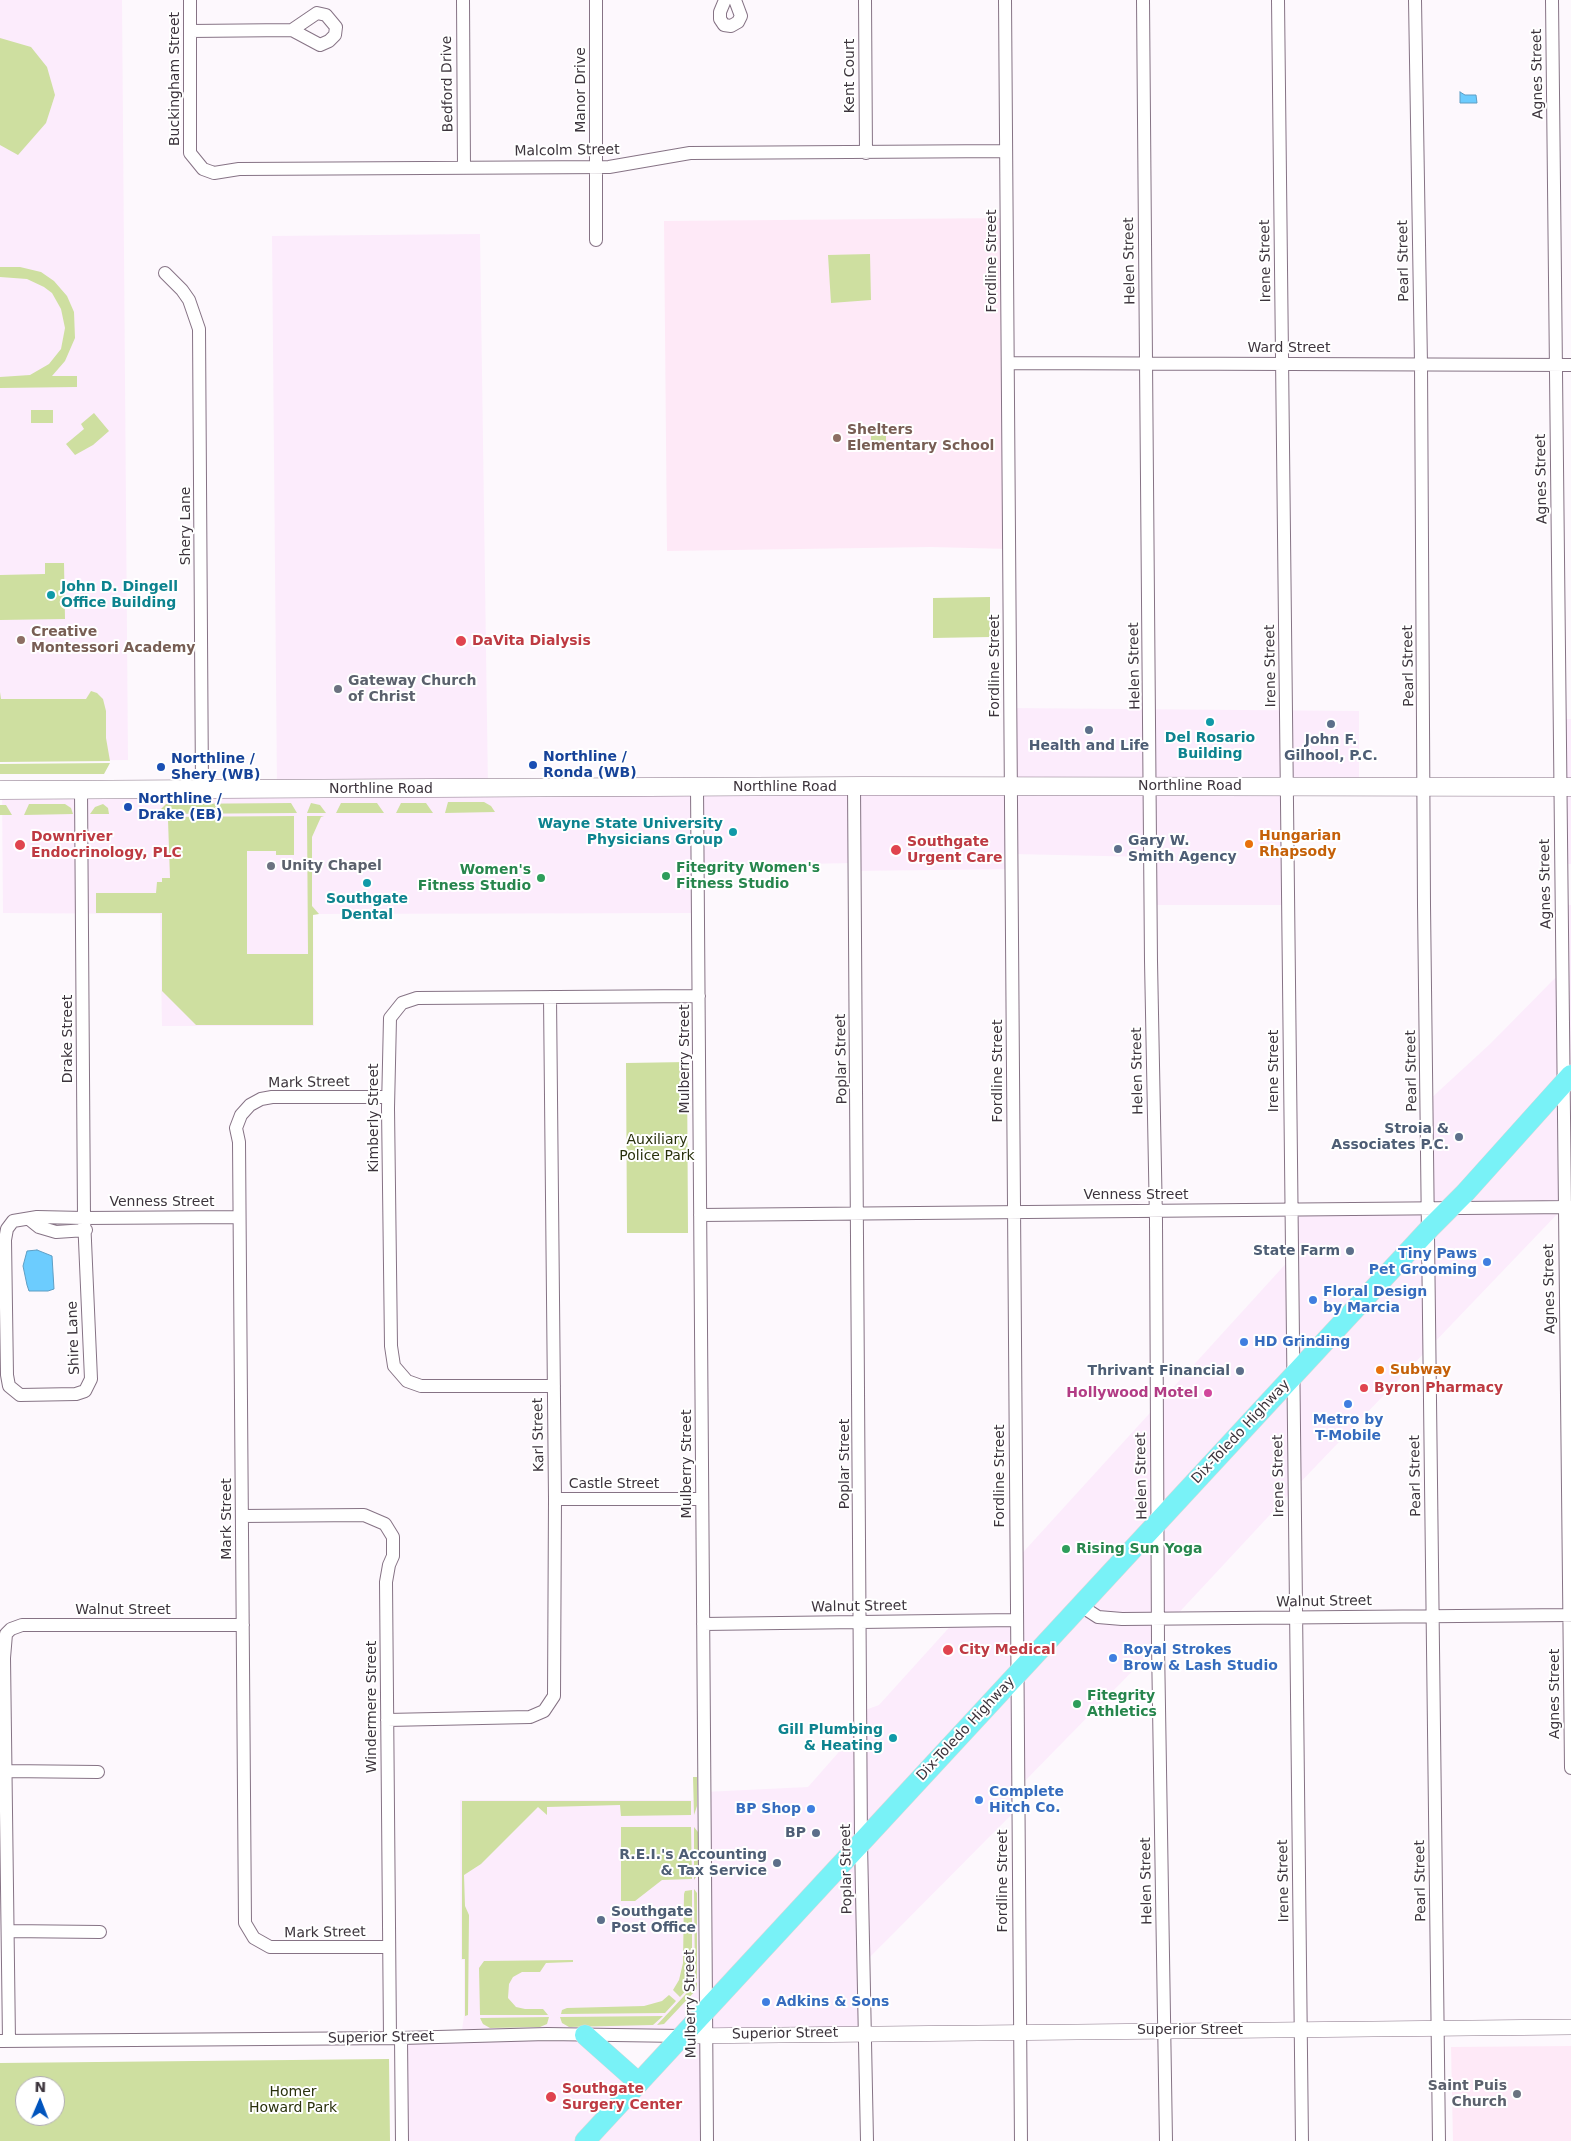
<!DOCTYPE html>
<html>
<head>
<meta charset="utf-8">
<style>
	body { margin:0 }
	#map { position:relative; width:1571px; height:2141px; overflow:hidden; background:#fdf8fd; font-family:"DejaVu Sans",sans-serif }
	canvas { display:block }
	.north { position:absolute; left:15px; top:2076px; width:50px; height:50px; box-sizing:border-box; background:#fff; border:1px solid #b1aeb1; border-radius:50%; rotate:1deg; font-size:14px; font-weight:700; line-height:20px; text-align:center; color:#3c343c }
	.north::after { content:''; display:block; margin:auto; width:18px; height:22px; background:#0054bd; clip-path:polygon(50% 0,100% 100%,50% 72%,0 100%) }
</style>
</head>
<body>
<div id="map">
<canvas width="1571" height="2141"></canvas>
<div class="north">N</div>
</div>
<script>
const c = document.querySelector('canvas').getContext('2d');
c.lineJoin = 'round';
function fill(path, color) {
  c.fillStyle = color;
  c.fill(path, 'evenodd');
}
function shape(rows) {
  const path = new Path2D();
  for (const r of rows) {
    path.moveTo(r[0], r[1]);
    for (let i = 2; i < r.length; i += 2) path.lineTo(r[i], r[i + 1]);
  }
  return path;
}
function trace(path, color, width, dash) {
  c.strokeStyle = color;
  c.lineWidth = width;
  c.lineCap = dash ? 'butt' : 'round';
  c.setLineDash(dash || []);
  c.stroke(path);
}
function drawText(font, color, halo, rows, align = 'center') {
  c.font = font + ' "DejaVu Sans",sans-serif';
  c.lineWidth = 4;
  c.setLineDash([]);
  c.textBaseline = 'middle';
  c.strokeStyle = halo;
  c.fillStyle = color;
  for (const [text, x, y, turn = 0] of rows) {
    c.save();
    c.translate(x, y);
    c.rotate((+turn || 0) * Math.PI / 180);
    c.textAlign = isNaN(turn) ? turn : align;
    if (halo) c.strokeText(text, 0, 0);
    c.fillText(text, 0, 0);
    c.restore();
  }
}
const built = shape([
	[0,0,122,0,128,760,0,761],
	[480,234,488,788,1011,786,1010,708,1359,711,1359,787,1287,787,1288,905,1151,905,1150,857,1012,854,1012,869,855,871,854,863,698,866,698,913,313,914,314,1026,162,1026,160,914,3,913,2,790,277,789,272,236],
	[1561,719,1571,719,1571,864,1561,864],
	[1561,905,1571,905,1571,1177,1564,1178,1564,1207,1294,1489,1173,1619,1159,1619,1158,1645,1018,1788,1018,1808,863,1964,865,2033,706,2036,707,2135,701,2141,402,2141,401,2038,461,2037,464,2016,464,1960,461,1960,460,1800,704,1800,704,1792,808,1787,860,1728,860,1712,879,1705,955,1621,1016,1620,1016,1560,1291,1258,1290,1209,1429,1209,1428,1101,1490,1044,1562,971],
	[585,2035,682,2036,639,2083]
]);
const education = shape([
	[1007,218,1009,549,931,547,667,551,664,221],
	[1571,2046,1571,2141,1453,2141,1451,2047]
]);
const green = shape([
	[0,38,31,47,47,67,55,95,46,123,18,155,0,145],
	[870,254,871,300,831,303,828,255],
	[0,267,20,267,41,272,54,281,67,296,74,312,75,338,65,361,52,376,77,376,77,387,0,388,0,377,30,375,49,364,61,349,65,328,61,309,52,293,44,287,27,279,0,277],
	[31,410,53,410,53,423,31,423],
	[94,413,109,431,93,445,75,455,66,444,84,429,81,424],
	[871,427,886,427,886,447,871,447],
	[45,563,64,563,65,619,0,620,0,575,45,574],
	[990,597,990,637,933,638,933,598],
	[91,691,97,693,103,699,106,711,106,738,110,761,0,762,0,692,1,699,86,699],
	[110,763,104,774,0,774,0,764],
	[448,802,484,802,491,806,495,812,445,813],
	[291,803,297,813,160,814,160,810,166,804],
	[311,803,320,805,326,813,307,813],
	[341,803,377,803,384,813,336,813],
	[401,803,426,803,433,813,396,813],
	[29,804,65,804,71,808,73,814,24,815],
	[103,804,108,808,109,814,90,814,95,807],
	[0,805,6,805,12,815,0,815],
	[294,816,294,855,276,855,276,851,247,851,247,954,308,954,307,816,324,816,321,817,312,837,312,906,319,914,313,915,313,1025,196,1025,162,991,162,913,96,913,96,893,156,893,157,882,162,882,162,878,170,878,168,820,162,820,160,817],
	[687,1062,688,1233,627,1233,626,1063],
	[693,1777,697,1777,697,1806,694,1815],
	[462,1801,691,1801,691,1815,621,1816,620,1805,547,1807,547,1815,538,1807,481,1864,464,1875,465,1906,469,1915,468,2015,465,2016,465,1959,462,1959],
	[621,1827,691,1827,692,1879,662,1880,635,1901,621,1901],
	[694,1827,698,1832,698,1862,696,1877,694,1880],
	[694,1889,697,1893,697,1978,695,1981],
	[692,1890,692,1984,680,1997,673,1990,679,1980,683,1963,684,1894,685,1891],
	[573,1960,573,1962,546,1963,540,1972,522,1972,513,1977,509,1984,508,1998,516,2007,525,2009,543,2009,548,2015,480,2015,479,1968,484,1961],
	[697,1982,697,1989,664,2024,657,2025],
	[669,1995,676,2001,665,2013,561,2014,562,2010,567,2008,644,2006,662,2001],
	[663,2016,653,2025,569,2027,562,2023,560,2017],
	[549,2017,547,2024,540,2027,490,2028,483,2024,480,2018],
	[389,2059,390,2141,0,2141,0,2063],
	[25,2086,55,2086,55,2116,25,2116]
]);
const water = shape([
	[1460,92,1465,95,1476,95,1477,103,1460,103,1460,92],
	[37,1250,52,1256,54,1289,48,1291,29,1291,27,1285,23,1266,27,1251,37,1250]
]);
const minor = shape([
	[190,0,190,153,203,169,214,173,239,169,609,167,690,153,1006,151],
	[463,0,464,168],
	[596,0,596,240],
	[725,0,720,12,720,19,724,25,731,26,738,22,741,16,735,0],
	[865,0,866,153],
	[1005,0,1021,2141],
	[1143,0,1151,961,1156,1221,1158,1645,1166,2141],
	[1278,0,1302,2141],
	[1415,0,1421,364,1424,905,1439,2141],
	[1552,0,1571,1768],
	[190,31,292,30,320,45,329,41,335,35,336,27,326,15,317,13,292,30],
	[165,273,182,290,189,300,199,329,202,790],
	[1008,363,1571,365],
	[854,786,861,1842,867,2141],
	[697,787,707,2141],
	[81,790,84,1218,91,1379,85,1391,76,1394,20,1395,9,1386,7,1375,5,1240,7,1229,13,1221,37,1217,84,1218,239,1217],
	[388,1097,272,1097,261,1099,250,1105,241,1115,236,1128,239,1142,245,1923,254,1938,270,1947,389,1947],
	[700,1215,1571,1207],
	[29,1219,39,1227,56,1232,86,1230],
	[554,1386,421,1386,407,1381,394,1366,391,1346,388,1108,390,1018,402,1003,417,998,699,996],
	[555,1499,702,1499],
	[242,1516,364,1515,385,1524,393,1537,393,1556,389,1565,386,1582,390,2038],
	[1081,1606,1098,1617,1122,1619,1571,1615],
	[703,1624,1016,1620],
	[387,1720,530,1717,544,1711,554,1696,555,1499,550,997],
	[6,1771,98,1772],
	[8,1931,100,1932],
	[401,2038,402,2141],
	[0,2041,401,2038,547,2034,682,2036],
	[9,2041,4,1658,6,1634,11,1629,22,1625,243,1625]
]);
const tertiary = shape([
	[682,2036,1571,2027]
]);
const secondary = shape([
	[0,790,863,786,1571,787]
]);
const primary = shape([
	[585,2035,639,2083],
	[585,2141,1430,1228,1465,1193,1571,1075]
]);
const markers = [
	[837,438,5,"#8d6e63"],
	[51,595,5,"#0f9aa8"],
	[21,640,5,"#8d6e63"],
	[461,641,6,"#e0444e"],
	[338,689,5,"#6b7280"],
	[1210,722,5,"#0f9aa8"],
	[1331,724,5,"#5c6f8a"],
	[1089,730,5,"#5c6f8a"],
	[533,765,5,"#1a4fb4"],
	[161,767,5,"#1a4fb4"],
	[128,807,5,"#1a4fb4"],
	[733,832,5,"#0f9aa8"],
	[1249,844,5,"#e8710a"],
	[20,845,6,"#e0444e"],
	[1118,849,5,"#5c6f8a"],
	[896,850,6,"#e0444e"],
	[271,866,5,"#6b7280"],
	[666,876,5,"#2e9e5b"],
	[541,878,5,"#2e9e5b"],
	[367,883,5,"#0f9aa8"],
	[1459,1137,5,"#5c6f8a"],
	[1350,1251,5,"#5c6f8a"],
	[1487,1262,5,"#3f7fe0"],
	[1313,1300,5,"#3f7fe0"],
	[1244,1342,5,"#3f7fe0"],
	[1380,1370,5,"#e8710a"],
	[1240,1371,5,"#5c6f8a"],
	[1364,1388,5,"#e0444e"],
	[1208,1393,5,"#d1479c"],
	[1348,1404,5,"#3f7fe0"],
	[1066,1549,5,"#2e9e5b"],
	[948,1650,6,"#e0444e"],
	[1113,1658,5,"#3f7fe0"],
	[1077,1704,5,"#2e9e5b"],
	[893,1738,5,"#0f9aa8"],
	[979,1800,5,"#3f7fe0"],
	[811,1809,5,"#3f7fe0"],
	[816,1833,5,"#5c6f8a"],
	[777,1863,5,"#5c6f8a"],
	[601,1920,5,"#5c6f8a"],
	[766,2002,5,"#3f7fe0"],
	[1517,2094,5,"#6b7280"],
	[551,2097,6,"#e0444e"]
];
const streetNames = [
	["Agnes Street",1538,74,-91],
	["Kent Court",850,76,-90],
	["Buckingham Street",175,79,-90],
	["Bedford Drive",448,84,-91],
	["Manor Drive",581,90,-90],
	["Malcolm Street",567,151,-1],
	["Fordline Street",992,261,-90],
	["Helen Street",1130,261,-91],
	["Irene Street",1266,261,-91],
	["Pearl Street",1404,261,-91],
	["Ward Street",1289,348],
	["Agnes Street",1542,479,-91],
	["Shery Lane",186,526,-90],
	["Fordline Street",995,666,-90],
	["Helen Street",1135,666,-91],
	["Irene Street",1271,666,-91],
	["Pearl Street",1409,666,-91],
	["Northline Road",1190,786],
	["Northline Road",785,787],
	["Northline Road",381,789],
	["Agnes Street",1546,884,-91],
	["Drake Street",68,1039,-90],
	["Mulberry Street",685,1059,-90],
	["Poplar Street",842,1059,-91],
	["Fordline Street",998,1071,-90],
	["Helen Street",1138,1071,-91],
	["Irene Street",1274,1071,-90],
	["Pearl Street",1412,1071,-91],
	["Mark Street",309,1083,-1],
	["Kimberly Street",374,1118,-90],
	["Venness Street",1136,1195],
	["Venness Street",162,1202],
	["Agnes Street",1550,1289,-91],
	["Shire Lane",74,1338,-92],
	["Dix-Toledo Highway",1241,1432,-47],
	["Karl Street",539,1435,-91],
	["Mulberry Street",687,1464,-90],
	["Poplar Street",845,1464,-90],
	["Fordline Street",1000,1476,-90],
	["Helen Street",1142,1476,-91],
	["Irene Street",1279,1476,-91],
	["Pearl Street",1416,1476,-91],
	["Castle Street",614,1484],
	["Mark Street",227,1519,-90],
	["Walnut Street",1324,1602,-1],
	["Walnut Street",859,1607,-1],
	["Walnut Street",123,1610],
	["Agnes Street",1555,1694,-90],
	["Windermere Street",372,1707,-90],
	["Dix-Toledo Highway",966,1729,-47],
	["Poplar Street",847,1869,-91],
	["Fordline Street",1003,1881,-90],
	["Helen Street",1147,1881,-91],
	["Irene Street",1284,1881,-91],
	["Pearl Street",1421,1881,-91],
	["Mark Street",325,1933,-1],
	["Mulberry Street",691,2004,-91],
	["Superior Street",1190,2030],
	["Superior Street",785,2034,-1],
	["Superior Street",381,2038,-1]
];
const educationNames = [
	["Shelters",847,430],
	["Elementary School",847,446],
	["Creative",31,632],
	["Montessori Academy",31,648]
];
const cultureNames = [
	["John D. Dingell",61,587,"left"],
	["Office Building",61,603,"left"],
	["Del Rosario",1210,738],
	["Building",1210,754],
	["Wayne State University",723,824,"right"],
	["Physicians Group",723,840,"right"],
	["Southgate",367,899],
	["Dental",367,915],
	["Gill Plumbing",883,1730,"right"],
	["& Heating",883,1746,"right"]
];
const healthNames = [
	["DaVita Dialysis",472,641],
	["Downriver",31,837],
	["Endocrinology, PLC",31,853],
	["Southgate",907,842],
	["Urgent Care",907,858],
	["Byron Pharmacy",1374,1388],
	["City Medical",959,1650],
	["Southgate",562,2089],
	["Surgery Center",562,2105]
];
const worshipNames = [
	["Gateway Church",348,681],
	["of Christ",348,697],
	["Unity Chapel",281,866],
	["Saint Puis",1507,2086,"right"],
	["Church",1507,2102,"right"]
];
const serviceNames = [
	["John F.",1331,740,"center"],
	["Gilhool, P.C.",1331,756,"center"],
	["Health and Life",1089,746,"center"],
	["Gary W.",1128,841,"left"],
	["Smith Agency",1128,857,"left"],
	["Stroia &",1449,1129],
	["Associates P.C.",1449,1145],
	["State Farm",1340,1251],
	["Thrivant Financial",1230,1371],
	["BP",806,1833],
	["R.E.I.'s Accounting",767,1855],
	["& Tax Service",767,1871],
	["Southgate",611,1912,"left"],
	["Post Office",611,1928,"left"]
];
const transitNames = [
	["Northline /",543,757],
	["Ronda (WB)",543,773],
	["Northline /",171,759],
	["Shery (WB)",171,775],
	["Northline /",138,799],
	["Drake (EB)",138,815]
];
const foodNames = [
	["Hungarian",1259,836],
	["Rhapsody",1259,852],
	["Subway",1390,1370]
];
const leisureNames = [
	["Fitegrity Women's",676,868],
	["Fitness Studio",676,884],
	["Women's",531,870,"right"],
	["Fitness Studio",531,886,"right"],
	["Rising Sun Yoga",1076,1549],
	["Fitegrity",1087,1696],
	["Athletics",1087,1712]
];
const parkNames = [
	["Auxiliary",657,1140],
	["Police Park",657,1156],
	["Homer",293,2092],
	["Howard Park",293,2108]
];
const shopNames = [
	["Tiny Paws",1477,1254,"right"],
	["Pet Grooming",1477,1270,"right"],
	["Floral Design",1323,1292],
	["by Marcia",1323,1308],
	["HD Grinding",1254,1342],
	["Metro by",1348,1420,"center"],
	["T-Mobile",1348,1436,"center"],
	["Royal Strokes",1123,1650],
	["Brow & Lash Studio",1123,1666],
	["Complete",989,1792],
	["Hitch Co.",989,1808],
	["BP Shop",801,1809,"right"],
	["Adkins & Sons",776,2002]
];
const hotelNames = [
	["Hollywood Motel",1198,1393]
];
fill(built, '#fcecfc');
fill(education, '#fee9f7');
fill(green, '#cedfa0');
fill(water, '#6cccfe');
trace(water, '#5e9ec4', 1);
trace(minor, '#867385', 14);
trace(tertiary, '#867385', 16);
trace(secondary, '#867385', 19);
trace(primary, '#d8d6d8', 21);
trace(minor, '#fff', 12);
trace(tertiary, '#fff', 15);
trace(secondary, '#fff', 18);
trace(primary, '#79f2f7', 20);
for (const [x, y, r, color] of markers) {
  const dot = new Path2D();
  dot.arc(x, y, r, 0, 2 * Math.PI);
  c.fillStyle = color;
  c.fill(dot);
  trace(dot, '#fff', 2);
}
drawText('14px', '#3c343c', '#fff', streetNames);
drawText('bold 14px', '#785e54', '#fff', educationNames, 'left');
drawText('bold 14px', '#0d838f', '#fff', cultureNames);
drawText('bold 14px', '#be3a42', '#fff', healthNames, 'left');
drawText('bold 14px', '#5b616d', '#fff', worshipNames, 'left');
drawText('bold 14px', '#4e5e75', '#fff', serviceNames, 'right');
drawText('bold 14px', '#164399', '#fff', transitNames, 'left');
drawText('bold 14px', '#c56008', '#fff', foodNames, 'left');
drawText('bold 14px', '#27864d', '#fff', leisureNames, 'left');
drawText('14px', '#29310c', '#fff', parkNames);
drawText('bold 14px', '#366cbe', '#fff', shopNames, 'left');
drawText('bold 14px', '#b23c85', '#fff', hotelNames, 'right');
</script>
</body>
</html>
